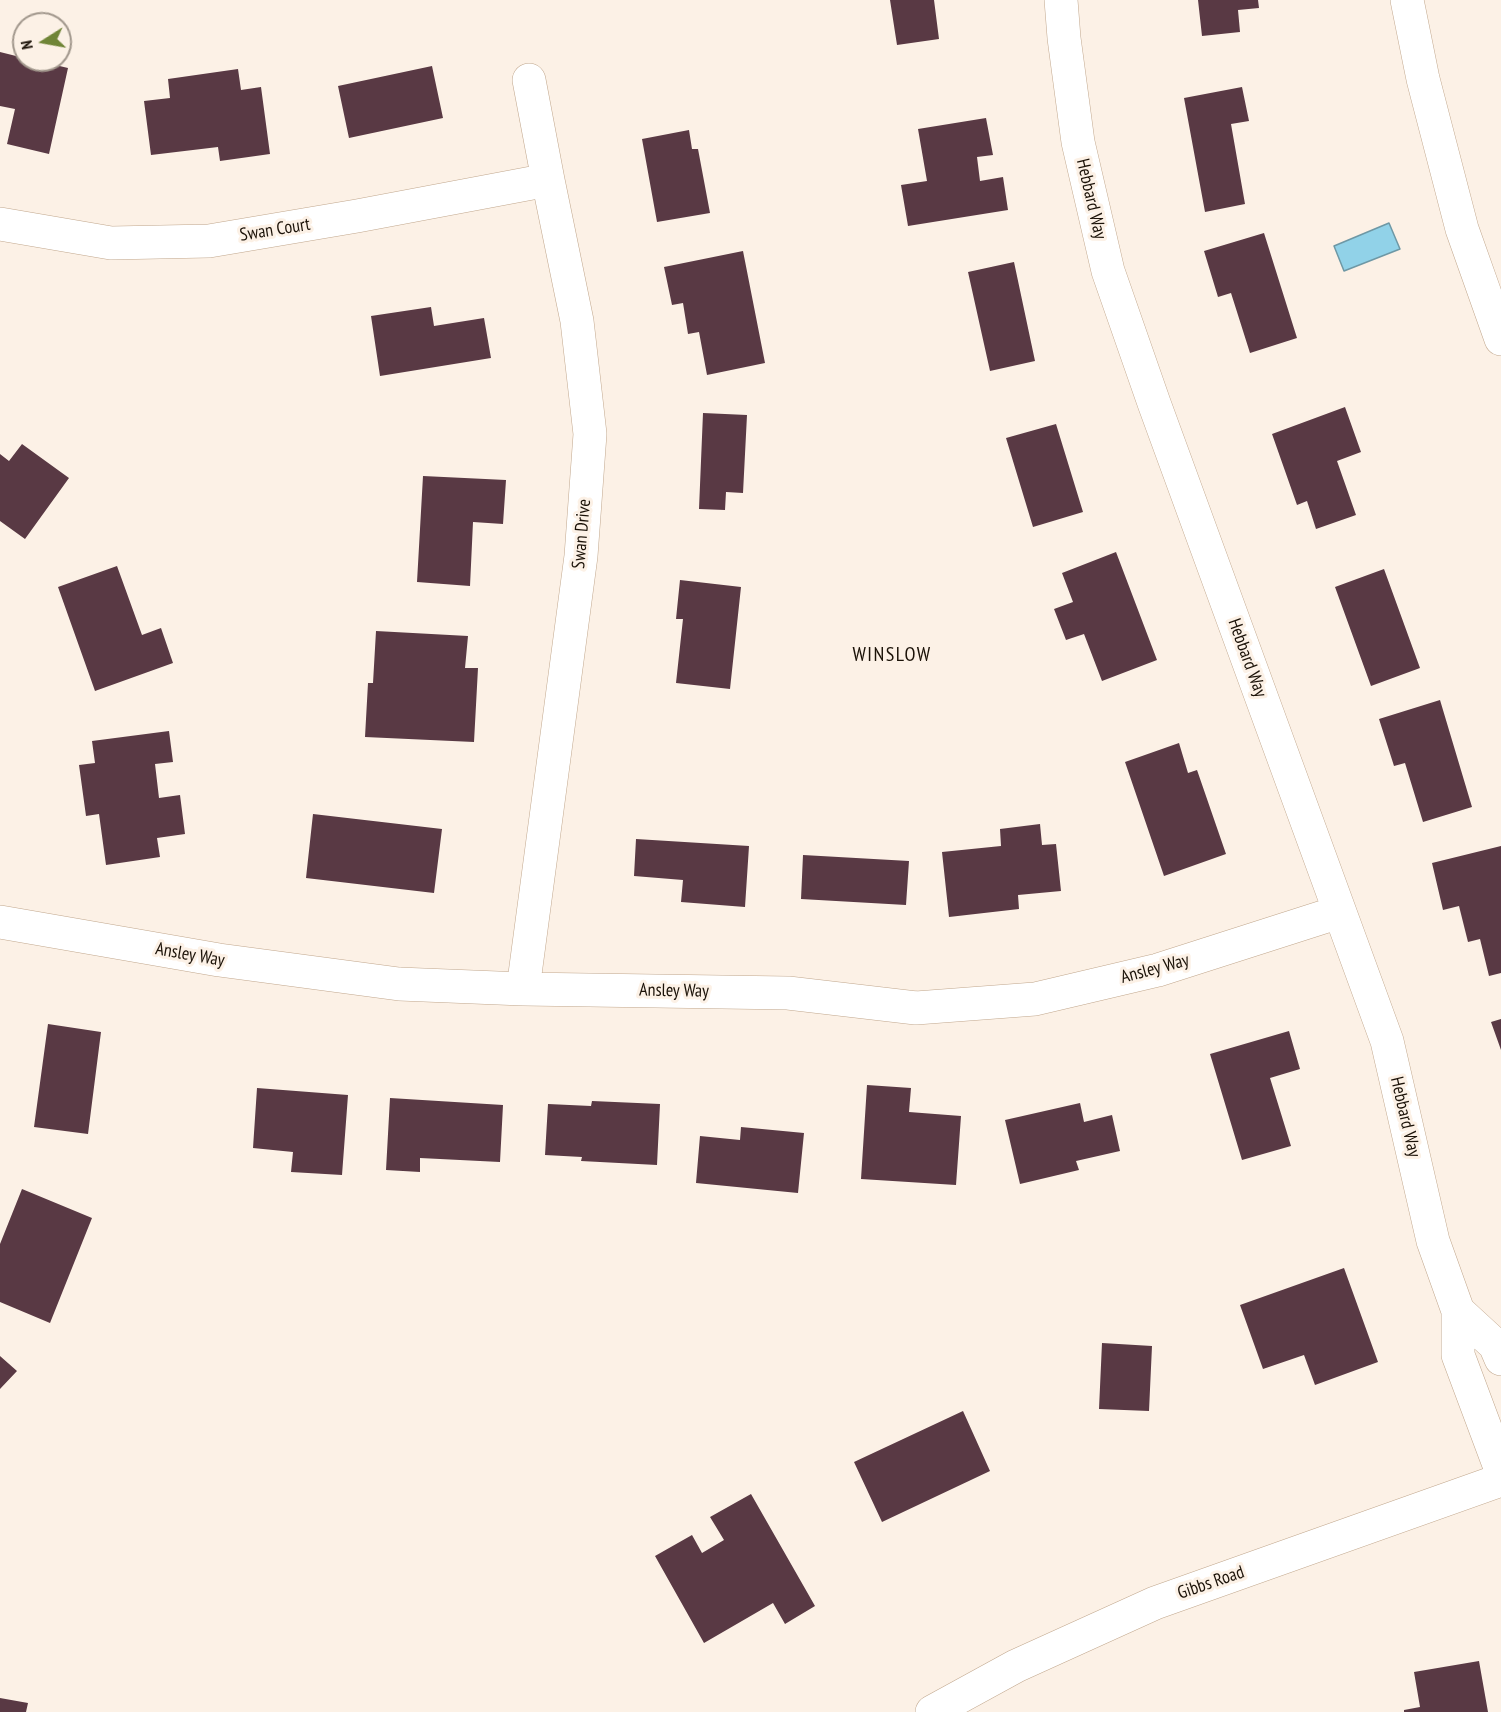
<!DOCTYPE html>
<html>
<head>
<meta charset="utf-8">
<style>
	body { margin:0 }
	#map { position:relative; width:1501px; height:1712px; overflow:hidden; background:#fcf1e6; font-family:"PT Sans Narrow",sans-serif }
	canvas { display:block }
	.north { position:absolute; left:12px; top:12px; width:60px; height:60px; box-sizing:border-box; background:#fcf1e6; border:2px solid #a2988d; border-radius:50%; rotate:259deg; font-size:16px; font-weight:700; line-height:24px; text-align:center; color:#1b1208 }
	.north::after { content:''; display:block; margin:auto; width:21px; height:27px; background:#708537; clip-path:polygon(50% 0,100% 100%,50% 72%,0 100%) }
</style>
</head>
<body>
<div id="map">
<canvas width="1501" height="1712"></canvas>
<div class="north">N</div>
</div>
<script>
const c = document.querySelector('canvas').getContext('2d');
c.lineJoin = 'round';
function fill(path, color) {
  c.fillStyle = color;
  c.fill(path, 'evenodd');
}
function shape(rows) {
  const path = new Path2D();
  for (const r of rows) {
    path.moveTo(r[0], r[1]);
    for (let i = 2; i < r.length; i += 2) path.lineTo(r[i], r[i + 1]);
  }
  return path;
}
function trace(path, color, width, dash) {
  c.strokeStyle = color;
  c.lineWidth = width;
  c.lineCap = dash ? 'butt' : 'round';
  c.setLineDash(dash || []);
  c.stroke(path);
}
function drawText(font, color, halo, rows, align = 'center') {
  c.font = font + ' "PT Sans Narrow",sans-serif';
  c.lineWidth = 6;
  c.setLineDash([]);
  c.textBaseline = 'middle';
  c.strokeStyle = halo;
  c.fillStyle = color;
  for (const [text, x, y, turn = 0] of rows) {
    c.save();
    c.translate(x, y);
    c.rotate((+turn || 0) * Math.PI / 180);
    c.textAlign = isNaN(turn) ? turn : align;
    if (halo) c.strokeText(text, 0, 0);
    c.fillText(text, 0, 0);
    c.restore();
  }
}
const water = shape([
	[1389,223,1400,249,1344,271,1334,246,1389,223]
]);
const building = shape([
	[890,0,934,0,939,39,897,45],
	[1198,0,1258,0,1259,8,1238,10,1240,32,1202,36],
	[0,52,24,58,24,60,34,60,68,68,49,154,7,144,15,109,0,106],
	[432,66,443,118,349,138,338,86],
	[238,69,241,90,261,87,270,154,220,161,218,147,151,155,144,101,170,98,168,79],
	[1242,87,1249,121,1231,124,1245,204,1205,212,1184,98],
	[986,118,993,155,977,157,980,181,1003,177,1008,210,908,226,901,185,927,181,918,129],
	[689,130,692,149,698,149,710,213,657,222,642,139],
	[1264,233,1297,338,1250,353,1231,293,1218,297,1204,251],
	[743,251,765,363,707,375,699,332,688,334,683,303,672,305,664,267],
	[1014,262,1035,361,990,371,968,272],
	[431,307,434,326,484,318,491,358,380,376,371,316],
	[1345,407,1361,452,1337,461,1356,515,1316,529,1307,501,1297,505,1272,434],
	[703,413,747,415,743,493,726,492,725,510,699,509],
	[1056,424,1083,512,1033,527,1006,438],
	[22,444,69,478,25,539,0,521,0,454,9,461],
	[423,476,506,480,503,524,473,522,470,586,417,582],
	[1116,552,1157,660,1102,681,1084,634,1066,640,1054,609,1073,602,1062,573],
	[117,566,142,635,161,628,173,663,95,691,58,587],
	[1384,569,1420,668,1371,686,1335,587],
	[680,580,741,587,730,689,676,683,683,619,676,619],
	[376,631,468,636,465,668,478,668,474,742,365,737,368,683,373,683],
	[1440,700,1472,807,1423,822,1405,763,1394,766,1379,719],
	[169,731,173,762,155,764,159,798,180,795,185,834,157,838,160,857,106,865,99,814,86,816,79,765,95,763,92,741],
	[1179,743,1188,773,1197,770,1226,854,1164,876,1125,762],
	[313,814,442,829,434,893,306,878],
	[1040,824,1042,845,1056,844,1061,891,1018,895,1019,909,949,917,942,852,1001,846,1000,829],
	[636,839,749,846,745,907,681,902,683,880,634,876],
	[1501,846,1501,973,1489,976,1480,939,1468,942,1459,906,1443,910,1432,863],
	[803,855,909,861,906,905,801,899],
	[1501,1019,1501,1050,1491,1022],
	[48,1024,101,1032,88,1134,34,1127],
	[1289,1031,1300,1069,1270,1078,1291,1146,1242,1160,1210,1054],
	[867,1085,911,1088,909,1112,961,1116,956,1185,861,1179],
	[257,1088,348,1095,342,1175,291,1172,293,1152,253,1148],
	[390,1098,503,1105,500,1162,420,1158,420,1172,386,1170],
	[592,1101,660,1104,657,1165,581,1161,582,1157,545,1155,548,1104,591,1106],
	[1080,1103,1084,1122,1112,1115,1120,1151,1076,1161,1079,1170,1020,1184,1005,1120],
	[741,1127,804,1133,798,1193,696,1183,700,1136,740,1140],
	[22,1189,92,1218,50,1323,0,1302,0,1244],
	[1344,1268,1378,1362,1315,1385,1304,1355,1263,1369,1240,1305],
	[1102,1343,1152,1346,1149,1411,1099,1409],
	[0,1356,17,1371,0,1389],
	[963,1411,990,1471,882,1522,854,1462],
	[751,1494,815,1606,785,1624,773,1603,704,1643,655,1556,692,1535,702,1553,724,1540,710,1517],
	[1479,1661,1488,1712,1404,1712,1404,1710,1420,1707,1414,1672],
	[0,1698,28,1703,26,1712,0,1712]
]);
const minor = shape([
	[1061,0,1064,38,1078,142,1108,271,1154,403,1387,1041,1433,1241,1458,1311,1458,1355,1501,1470],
	[1407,0,1423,79,1462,229,1501,339],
	[0,224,111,243,209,241,357,216,548,180],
	[0,922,219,960,399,984,523,989,788,993,916,1008,1035,999,1158,970,1339,912],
	[523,989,581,556,590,434,577,321,548,180,529,80],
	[1458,1311,1495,1345,1501,1359],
	[932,1712,1016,1666,1155,1603,1501,1480]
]);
const streetNames = [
	["Hebbard Way",1091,199,77],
	["Swan Court",275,230,-9],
	["Swan Drive",582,534,-85],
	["Hebbard Way",1247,658,70],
	["Ansley Way",190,955,10],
	["Ansley Way",1155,969,-15],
	["Ansley Way",674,991,1],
	["Hebbard Way",1405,1117,77],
	["Gibbs Road",1211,1583,-19]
];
const neighbourhoodNames = [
	["WINSLOW",892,655]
];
fill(water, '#91d2e8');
trace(water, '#6e98a5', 1.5);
fill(building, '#593944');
trace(minor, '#c1a78d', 34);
trace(minor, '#fff', 33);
drawText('18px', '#1b1208', '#fcf1e6', streetNames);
c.letterSpacing = '1.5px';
drawText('20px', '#1b1208', '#fcf1e6', neighbourhoodNames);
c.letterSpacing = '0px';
</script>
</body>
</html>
